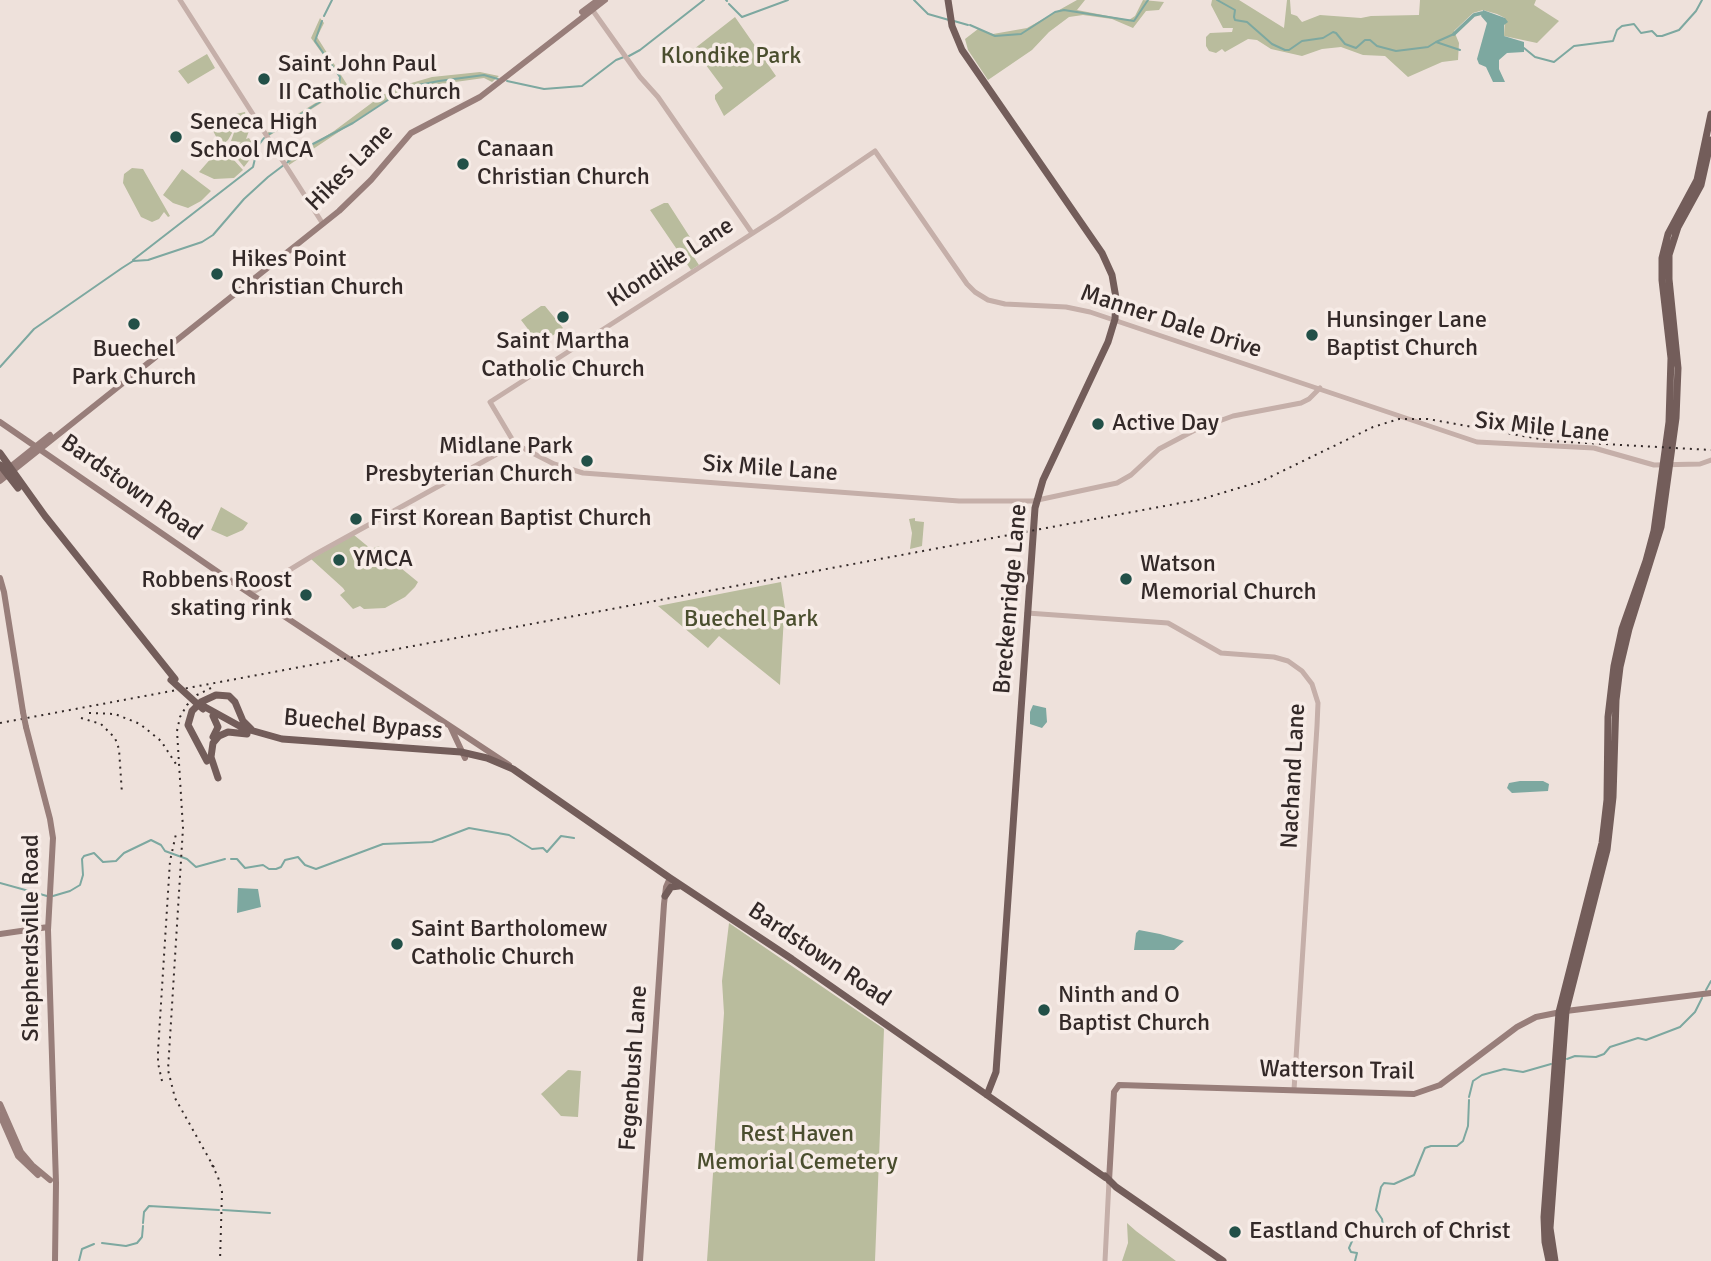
<!DOCTYPE html>
<html>
<head>
<meta charset="utf-8">
<style>
	body { margin:0 }
	canvas { display:block; background:#eee1db }
</style>
</head>
<body>
<canvas width="1711" height="1261"></canvas>
<script>
const c = document.querySelector('canvas').getContext('2d');
c.lineJoin = 'round';
function fill(path, color) {
  c.fillStyle = color;
  c.fill(path, 'evenodd');
}
function shape(rows) {
  const path = new Path2D();
  for (const r of rows) {
    path.moveTo(r[0], r[1]);
    for (let i = 2; i < r.length; i += 2) path.lineTo(r[i], r[i + 1]);
  }
  return path;
}
function trace(path, color, width, dash) {
  c.strokeStyle = color;
  c.lineWidth = width;
  c.lineCap = dash ? 'butt' : 'round';
  c.setLineDash(dash || []);
  c.stroke(path);
}
function drawText(font, color, halo, rows, align = 'center') {
  c.font = font + ' Signika,sans-serif';
  c.lineWidth = 7;
  c.setLineDash([]);
  c.textBaseline = 'middle';
  c.strokeStyle = halo;
  c.fillStyle = color;
  for (const [text, x, y, turn = 0] of rows) {
    c.save();
    c.translate(x, y);
    c.rotate((+turn || 0) * Math.PI / 180);
    c.textAlign = isNaN(turn) ? turn : align;
    if (halo) c.strokeText(text, 0, 0);
    c.fillText(text, 0, 0);
    c.restore();
  }
}
const green = shape([
	[1077,0,1085,0,1077,10,1129,20,1135,16,1143,0,1164,2,1159,10,1146,11,1133,28,1112,19,1083,15,1069,17,1049,32,1032,50,988,80,968,50,965,39,978,29,993,34,1027,28],
	[1212,0,1239,0,1284,28,1287,0,1290,0,1291,14,1297,16,1302,22,1320,15,1361,18,1371,16,1419,15,1420,0,1536,0,1534,5,1559,21,1537,43,1504,36,1505,18,1497,14,1483,10,1473,13,1454,31,1459,43,1458,60,1442,62,1408,77,1385,56,1363,55,1341,47,1322,49,1302,56,1271,49,1257,40,1248,39,1225,52,1222,49,1216,53,1209,51,1206,46,1206,37,1210,33,1232,32,1233,28,1223,28,1211,5],
	[735,17,776,76,724,116,715,99,715,95,723,88,694,49],
	[320,18,324,23,317,37,348,86,269,136,267,133,333,92,338,86,339,77,311,38],
	[207,54,215,68,188,84,178,71],
	[480,72,499,76,492,82,484,78,412,88,390,98,289,165,287,160,334,131,381,96,401,86,432,77],
	[245,112,248,127,234,124,231,115],
	[229,117,232,133,228,140,221,146,211,127],
	[236,127,249,131,246,139,249,138,253,145,251,158,244,167,231,151,232,148,241,142,231,141],
	[220,148,223,148,243,170,234,178,214,179,199,172],
	[132,168,143,169,170,216,168,217,164,212,159,219,152,222,141,217,123,183,124,174],
	[182,169,211,191,201,201,188,208,173,203,163,195],
	[664,203,668,203,695,245,689,250,699,265,691,270,650,210],
	[541,306,545,306,563,328,540,345,521,320],
	[221,507,248,523,243,530,227,537,211,530],
	[915,518,915,521,924,522,922,546,910,549,912,533,909,519],
	[354,535,371,549,379,546,385,555,418,582,415,587,405,597,385,608,364,609,360,606,353,609,340,595,345,591,343,588,311,559],
	[781,582,786,615,784,616,780,685,719,636,708,648,658,606],
	[729,923,884,1029,875,1261,707,1261,724,1013,722,981],
	[568,1070,581,1071,578,1117,561,1116,541,1094],
	[1127,1223,1136,1231,1176,1261,1122,1261,1128,1243]
]);
const water = shape([
	[1483,10,1505,18,1508,22,1504,25,1504,36,1524,42,1524,52,1507,53,1499,60,1499,69,1505,82,1493,82,1486,67,1479,64,1477,59,1487,23,1481,16],
	[1033,705,1046,708,1047,722,1042,728,1030,724,1030,712],
	[1520,781,1543,781,1549,784,1548,791,1512,793,1507,788,1509,783],
	[238,888,258,889,261,907,237,913],
	[1139,930,1160,934,1184,941,1174,950,1134,950,1136,933]
]);
const stream = shape([
	[726,0,727,1],
	[914,0,928,14,949,20],
	[1217,0,1235,10,1234,17,1235,20,1247,22,1272,44,1285,50,1289,50,1302,41,1323,38,1333,32,1336,33,1345,44,1356,48,1365,40,1370,40,1377,46,1396,51,1428,47,1436,42,1460,50],
	[729,4,742,17,788,0],
	[324,16,332,0],
	[954,21,968,25],
	[970,25,995,36,1021,34,1055,12,1064,10,1134,21,1148,0],
	[1436,42,1454,34],
	[1524,48,1535,57,1554,62,1574,46,1613,41,1617,30,1622,26,1634,24,1641,33,1652,31,1657,36,1662,36,1679,30,1696,11,1702,0],
	[629,56,640,50,704,0],
	[507,81,544,89,582,86,616,60,624,57],
	[268,135,334,93,339,87,340,77,315,41,322,21],
	[133,260,253,167,258,146,264,138],
	[0,367,34,329,122,268,133,261,148,260,202,242,213,235,244,199,268,177,309,146,353,123,394,96,413,86,439,81,484,75,498,79],
	[231,859,237,859,245,868,263,865,269,869,276,869,281,867,285,860,298,857,305,865,316,869,383,844,432,842,469,828,509,835,532,849,543,848,547,852,561,836,574,838],
	[0,883,47,896],
	[53,896,70,891,80,885,83,875,82,859,84,856,94,853,103,862,116,861,124,853,151,840,161,845,165,851,187,859,196,867,225,859],
	[1706,990,1711,981],
	[1567,1059,1575,1056,1596,1057,1604,1054,1610,1047,1638,1038,1646,1040,1680,1027,1695,1012,1702,998],
	[1469,1097,1473,1081,1482,1075,1504,1069,1523,1072,1551,1064],
	[223,1210,270,1213],
	[143,1223,144,1212,149,1206,219,1210],
	[102,1243,126,1246,137,1243,142,1237,143,1226],
	[79,1261,82,1249,94,1244],
	[1355,1261,1357,1253,1351,1252,1349,1248,1357,1230,1363,1229,1367,1233,1377,1234,1383,1226,1382,1219,1376,1210,1381,1187,1384,1183,1394,1184,1414,1175,1425,1148,1431,1146,1457,1146,1463,1141,1468,1126,1469,1100]
]);
const canal = shape([
	[1454,34,1474,15,1482,13]
]);
const tertiary = shape([
	[180,0,323,224],
	[591,8,640,77,658,97,752,233],
	[515,444,490,402,778,217,875,151,967,284,975,292,988,300,1005,304,1066,307,1090,312,1477,442,1594,448,1654,465,1700,464,1711,460],
	[250,594,314,555,515,444,554,464,583,473,959,501,1033,501,1117,483,1131,475,1159,449,1197,429,1233,416,1301,403,1309,399,1320,388],
	[1027,613,1168,623,1221,653,1274,657,1288,661,1302,671,1312,684,1318,703,1317,726,1294,1090],
	[1105,1261,1109,1181]
]);
const secondary = shape([
	[582,12,598,0],
	[0,422,231,581,509,765],
	[0,475,50,435],
	[0,481,339,211,371,180,411,133,480,97,605,0],
	[0,578,4,592,23,712],
	[26,727,50,819,53,838,48,930,56,1183,55,1261],
	[451,728,465,758],
	[0,934,48,927],
	[0,1104,21,1152,32,1165,50,1180],
	[0,1115,18,1156,38,1175],
	[1109,1181,1114,1092,1119,1085,1414,1094,1440,1085,1517,1027,1536,1017,1566,1011,1711,993],
	[640,1261,664,904,666,887,670,878]
]);
const primary = shape([
	[948,0,952,26,962,50,1102,253,1112,275,1116,298,1115,319,1108,342,1043,480,1035,508,996,1072,987,1095],
	[0,453,45,516,175,679],
	[0,465,18,488],
	[205,707,243,728,282,739,461,752,487,758,513,769,670,878,792,959,1106,1178],
	[213,716,218,727,213,737],
	[207,761,188,725,192,711,201,702,216,695,229,696,235,702,243,721,251,729],
	[218,778,211,757,213,743,219,736,228,732,247,734],
	[665,896,671,887,679,886],
	[1105,1176,1116,1187,1223,1261],
	[1549,1261,1545,1242,1544,1217,1559,1012,1602,843,1607,800,1608,717,1614,666,1622,629,1646,561,1654,531,1669,422,1671,358,1662,280,1662,258,1668,234,1697,180,1711,114],
	[1555,1261,1550,1228,1566,1011,1607,850,1613,797,1616,700,1620,667,1629,629,1661,527,1676,418,1678,368,1669,279,1669,255,1678,227,1701,185,1711,140]
]);
const rail = shape([
	[211,688,197,695,187,705,180,717,177,731,183,828,168,1070,175,1098,216,1171],
	[89,713,115,714,140,724,161,741,176,764],
	[81,718,101,724,115,738,119,749,122,794],
	[0,723,1202,499,1262,481,1373,427,1399,419,1428,419,1551,441,1711,450],
	[162,1081,158,1063,158,1051,170,861,176,834],
	[212,1165,218,1177,222,1192,220,1261]
]);
const secondaryBridge = shape([
	[23,712,26,727]
]);
const primaryBridge = shape([
	[171,680,203,709]
]);
const markers = [
	[264,79,7,"#225048"],
	[176,137,7,"#225048"],
	[463,164,7,"#225048"],
	[217,274,7,"#225048"],
	[563,317,7,"#225048"],
	[134,324,7,"#225048"],
	[1312,335,7,"#225048"],
	[1098,424,7,"#225048"],
	[587,461,7,"#225048"],
	[356,519,7,"#225048"],
	[339,560,7,"#225048"],
	[1126,579,7,"#225048"],
	[306,595,7,"#225048"],
	[397,944,7,"#225048"],
	[1044,1010,7,"#225048"],
	[1235,1232,7,"#225048"]
];
const parkNames = [
	["Klondike Park",731,57],
	["Buechel Park",751,620],
	["Rest Haven",797,1135],
	["Memorial Cemetery",797,1163]
];
const poiNames = [
	["Saint John Paul",278,65],
	["II Catholic Church",278,93],
	["Seneca High",190,123],
	["School MCA",190,151],
	["Canaan",477,150],
	["Christian Church",477,178],
	["Hikes Point",231,260],
	["Christian Church",231,288],
	["Hunsinger Lane",1326,321],
	["Baptist Church",1326,349],
	["Saint Martha",563,342,"center"],
	["Catholic Church",563,370,"center"],
	["Buechel",134,350,"center"],
	["Park Church",134,378,"center"],
	["Active Day",1112,424],
	["Midlane Park",573,447,"right"],
	["Presbyterian Church",573,475,"right"],
	["First Korean Baptist Church",370,519],
	["YMCA",353,560],
	["Watson",1140,565],
	["Memorial Church",1140,593],
	["Robbens Roost",292,581,"right"],
	["skating rink",292,609,"right"],
	["Saint Bartholomew",411,930],
	["Catholic Church",411,958],
	["Ninth and O",1058,996],
	["Baptist Church",1058,1024],
	["Eastland Church of Christ",1249,1232]
];
const streetNames = [
	["Hikes Lane",350,168,-45],
	["Klondike Lane",671,263,-33],
	["Manner Dale Drive",1171,322,18],
	["Six Mile Lane",1542,428,6],
	["Six Mile Lane",770,469,4],
	["Bardstown Road",131,488,35],
	["Breckenridge Lane",1011,599,-85],
	["Buechel Bypass",363,725,5],
	["Nachand Lane",1294,776,-87],
	["Shepherdsville Road",32,938,-90],
	["Bardstown Road",819,955,34],
	["Fegenbush Lane",634,1068,-86],
	["Watterson Trail",1337,1071,1]
];
fill(green, '#b9bc9d');
fill(water, '#7da8a0');
trace(stream, '#7da8a0', 2);
trace(canal, '#7da8a0', 3.5);
trace(tertiary, '#c5afa9', 5);
trace(secondary, '#987e7a', 6);
trace(primary, '#735d5a', 7);
trace(rail, '#332928', 2, [2, 5]);
trace(secondaryBridge, '#987e7a', 6);
trace(primaryBridge, '#735d5a', 7);
for (const [x, y, r, color] of markers) {
  const dot = new Path2D();
  dot.arc(x, y, r, 0, 2 * Math.PI);
  c.fillStyle = color;
  c.fill(dot);
  trace(dot, '#f7ece7', 2.5);
}
drawText('24px', '#4a4e2e', '#f7ece7', parkNames);
drawText('24px', '#332928', '#f7ece7', poiNames, 'left');
drawText('24px', '#332928', '#f7ece7', streetNames);
</script>
</body>
</html>
